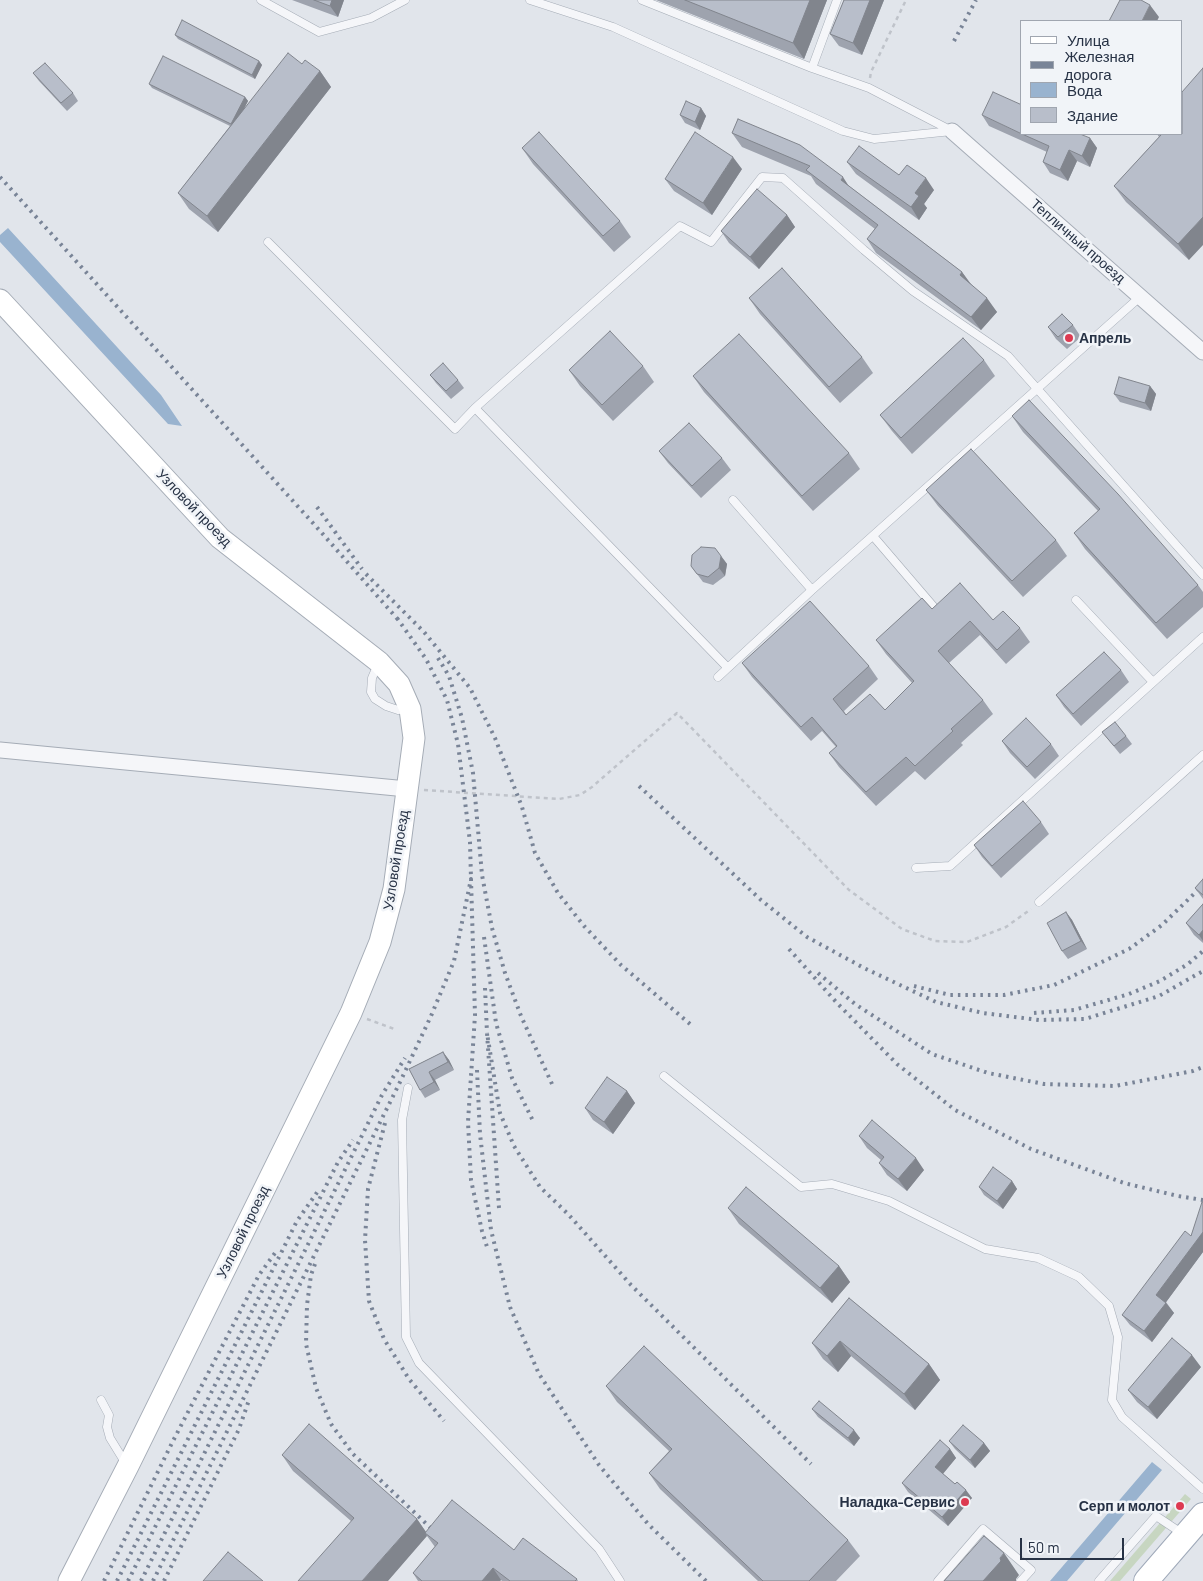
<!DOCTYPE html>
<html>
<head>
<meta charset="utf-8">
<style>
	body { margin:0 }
	#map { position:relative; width:1203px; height:1581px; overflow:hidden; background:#e1e5eb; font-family:Barlow,sans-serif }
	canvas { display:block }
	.legend { position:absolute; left:1020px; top:20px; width:162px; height:115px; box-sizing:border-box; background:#f1f4f8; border:1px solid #a0a6b0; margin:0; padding:6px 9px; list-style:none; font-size:15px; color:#273245 }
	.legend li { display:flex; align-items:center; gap:10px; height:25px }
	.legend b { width:25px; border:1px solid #a0a6b0 }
	.scale { position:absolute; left:1020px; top:1538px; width:104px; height:22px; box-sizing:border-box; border:2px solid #273245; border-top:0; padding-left:6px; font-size:15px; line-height:18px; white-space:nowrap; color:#273245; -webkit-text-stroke:4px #f1f4f8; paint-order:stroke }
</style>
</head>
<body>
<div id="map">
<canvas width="1203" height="1581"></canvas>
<ul class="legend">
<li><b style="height:6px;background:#fff"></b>Улица</li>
<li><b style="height:6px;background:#798497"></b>Железная дорога</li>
<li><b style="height:14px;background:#99b3cf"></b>Вода</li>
<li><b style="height:14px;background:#b8beca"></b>Здание</li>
</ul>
<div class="scale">50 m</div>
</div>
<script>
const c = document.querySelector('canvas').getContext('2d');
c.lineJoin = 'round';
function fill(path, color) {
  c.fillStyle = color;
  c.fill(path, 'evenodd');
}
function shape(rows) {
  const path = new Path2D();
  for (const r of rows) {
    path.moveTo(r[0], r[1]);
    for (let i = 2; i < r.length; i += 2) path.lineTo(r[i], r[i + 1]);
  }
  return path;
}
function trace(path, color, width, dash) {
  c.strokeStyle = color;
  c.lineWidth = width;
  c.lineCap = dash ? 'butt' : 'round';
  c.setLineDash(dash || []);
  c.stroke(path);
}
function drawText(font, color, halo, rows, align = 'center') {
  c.font = font + ' Barlow,sans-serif';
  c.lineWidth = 5;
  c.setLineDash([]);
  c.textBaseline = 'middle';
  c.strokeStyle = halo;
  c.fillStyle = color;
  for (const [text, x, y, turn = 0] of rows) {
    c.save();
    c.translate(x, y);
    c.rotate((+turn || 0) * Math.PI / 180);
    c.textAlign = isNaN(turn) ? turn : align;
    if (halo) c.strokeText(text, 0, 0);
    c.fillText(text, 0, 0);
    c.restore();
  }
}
const green = shape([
	[1185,1494,1191,1499,1120,1581,1110,1581]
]);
const water = shape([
	[8,228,161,395,182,426,168,424,0,242,0,235],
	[1152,1462,1162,1470,1067,1581,1050,1581]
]);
const path = shape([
	[870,78,871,72,906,0],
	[424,790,559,799,580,795,592,787,677,713,849,890,902,929,935,941,967,942,1006,927,1031,909],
	[367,1019,397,1030]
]);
const lane = shape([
	[261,0,319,32,371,18,405,0],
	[530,0,613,27,843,131,874,139,952,131],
	[642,0,812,68],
	[837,0,812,68,869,88,952,131],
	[268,242,455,429,475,408],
	[733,500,812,590,1141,296],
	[873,536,933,606],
	[1076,600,1153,682],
	[378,664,372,678,371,692,375,699,386,706,398,710,408,709],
	[727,667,475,408,680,226,711,242,762,177,783,178,864,250,913,291,1008,356,1203,575],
	[718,677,812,590],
	[916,868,950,866,1203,637],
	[1039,902,1203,755],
	[664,1076,801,1187,832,1184,889,1201,985,1249,1038,1258,1079,1277,1109,1306,1118,1337,1112,1400,1122,1417,1203,1489],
	[408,1088,402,1120,406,1337,419,1363,599,1549,620,1581],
	[101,1400,109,1415,107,1427,110,1438,126,1464],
	[938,1581,983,1529,1031,1570,1021,1581],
	[1099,1581,1156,1516,1183,1534]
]);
const street = shape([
	[952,131,1203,352],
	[0,750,407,789]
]);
const secondary = shape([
	[0,300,220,538,379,662,399,684,410,709,414,738,394,889,380,942,351,1013,128,1466,69,1581]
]);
const primary = shape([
	[1146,1581,1203,1515]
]);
const rail = shape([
	[954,41,976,0],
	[0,177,321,532,401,623],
	[317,507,362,569],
	[366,574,424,632,470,688,495,738,522,807,535,853,558,893,584,926,621,965,690,1024],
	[397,618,426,659,447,700,458,744,470,842,471,879],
	[438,658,449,676,462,718,473,773,482,875,492,928,505,973,521,1016,552,1084],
	[639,786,761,900,807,937,864,968,936,1002,983,1013,1039,1020,1085,1019,1159,996,1203,971],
	[484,937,496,1023,512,1078,533,1121],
	[789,949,837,1003,897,1064,955,1110,1031,1149,1124,1183,1178,1196,1203,1200],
	[818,973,855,1004,932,1054,988,1073,1044,1084,1115,1086,1193,1071,1203,1067],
	[914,986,950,995,1004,995,1054,985,1129,949,1162,925,1203,885],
	[485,988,487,1033],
	[1034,1013,1074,1010,1129,994,1160,981,1188,964,1203,951],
	[477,1070,480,1134,491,1230,510,1307,539,1374,599,1465,648,1524,706,1581],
	[385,1123,368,1189,365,1240,369,1301,384,1339,409,1379,444,1421],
	[499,1208,487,1033,500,1113,514,1146,540,1187,568,1214,631,1285,811,1464],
	[315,1264,311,1275,307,1305,306,1344,316,1388,331,1424,353,1454,436,1533],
	[104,1581,173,1441,259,1275,275,1253],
	[117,1581,297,1221,318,1191],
	[128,1581,338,1162,353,1140],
	[141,1581,382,1095,405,1058],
	[153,1581,401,1080,431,1016,454,961,471,879,475,1015,468,1122,471,1180,482,1231,488,1250],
	[164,1581,239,1429,249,1400]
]);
const wall = shape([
	[292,0,344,0,338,17],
	[656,0,827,0,804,59],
	[844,0,884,0,862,55,839,46,830,34],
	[175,35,259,61,262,65,255,79,178,39],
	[302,64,320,71,331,87,218,232,189,209,178,193,230,126,152,88,149,84,245,97,248,101,244,108],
	[33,73,73,93,78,101,67,111,39,81],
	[701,108,706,116,700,130,685,123,680,115],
	[982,115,1022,134,1090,138,1097,148,1090,167,1077,161,1068,181,1050,173,1043,162,1047,152,989,126],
	[738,119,849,186,962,272,971,284,997,312,981,330,876,253,867,239,875,229,816,184,811,176,742,147,732,133],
	[1157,134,1182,134,1189,260,1126,202,1114,186,1159,137],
	[522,148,620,221,631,237,614,252,533,164],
	[847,162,899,175,934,190,924,204,927,208,919,220,856,174],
	[742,169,712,215,674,191,665,179],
	[787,215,795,227,759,269,729,243,721,231],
	[749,298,862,357,873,373,840,403,760,314],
	[1073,325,1081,337,1067,349,1056,339,1048,327],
	[984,360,995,376,912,454,892,431,880,415],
	[643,366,654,382,613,421,580,386,569,370],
	[430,375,458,380,464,388,451,399,436,383],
	[693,376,849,453,860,469,813,511,704,392],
	[1150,386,1156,394,1151,411,1120,402,1114,394],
	[1012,416,1198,585,1203,592,1203,607,1167,639,1085,549,1074,533,1098,511,1023,432],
	[659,451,722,458,731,470,701,498,668,463],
	[926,490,1056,540,1067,556,1023,597,938,506],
	[721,556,727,564,725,576,713,585,703,582,691,566],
	[932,609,993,620,1020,628,1030,642,1006,664,980,635,949,663,983,700,993,714,961,743,963,745,925,780,915,771,876,806,839,767,829,753,836,747,822,731,811,741,752,677,742,663,869,666,878,679,844,711,846,715,885,710,912,683,886,654,876,640],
	[1121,670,1129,682,1081,726,1064,707,1056,695],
	[1102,732,1126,736,1132,744,1120,754],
	[1002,741,1051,744,1059,756,1035,779,1010,753],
	[1041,822,1049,834,1001,878,982,857,974,845],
	[1203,879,1203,899,1195,888],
	[1203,904,1203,943,1194,935,1186,923],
	[1066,912,1072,920,1087,949,1068,959,1062,951],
	[443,1052,449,1060,454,1070,435,1080,440,1090,425,1098,420,1090,409,1069],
	[627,1091,635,1103,613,1134,593,1120,585,1108],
	[859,1136,924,1170,907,1191,887,1175,879,1163,881,1160,867,1148],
	[1012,1181,1017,1189,1003,1209,984,1195,979,1187],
	[1203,1202,1203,1252,1166,1302,1174,1313,1152,1342,1130,1325,1122,1315,1191,1236],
	[728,1208,839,1266,850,1282,832,1303,739,1224],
	[849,1298,929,1364,940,1380,915,1410,851,1356,838,1372,823,1359,812,1343],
	[1201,1367,1157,1419,1137,1402,1128,1390],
	[606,1386,848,1540,860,1556,836,1581,758,1581,660,1489,649,1473,669,1451,617,1402],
	[812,1409,860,1438,854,1446,818,1417],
	[949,1441,984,1443,990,1451,975,1468,955,1449],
	[950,1449,956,1458,943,1474,972,1498,948,1526,908,1492,902,1483],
	[282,1455,417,1519,426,1532,514,1550,577,1579,578,1581,502,1581,501,1580,500,1581,418,1581,413,1573,435,1547,427,1536,351,1521,293,1471]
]);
const shadedWall = shape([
	[332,0,344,0,338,17,330,6],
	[810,0,827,0,804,59,793,43],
	[870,0,884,0,862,55,853,43],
	[1150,5,1159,17,1157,21,1142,21],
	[259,61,262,65,255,79,252,75],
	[320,71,331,87,218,232,207,216],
	[245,97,248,101,234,129,231,124],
	[701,108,706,116,700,130,695,122],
	[1090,138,1097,148,1090,167,1082,156],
	[1069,150,1077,161,1068,181,1060,170],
	[733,157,742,169,712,215,703,203],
	[843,177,852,191,841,180],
	[926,178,934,190,924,204,927,208,919,220,911,207,915,193],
	[787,215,795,227,759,269,750,257],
	[1203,217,1203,245,1189,260,1178,244],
	[962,272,972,286,960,275],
	[987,298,997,312,981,330,971,317],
	[1150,386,1156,394,1151,411,1145,403],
	[721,556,727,564,725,576,719,568],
	[1066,912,1072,920,1087,949,1081,941],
	[1203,930,1203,941,1199,935],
	[443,1052,449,1060,454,1070,448,1062],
	[429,1072,435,1080,440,1090,434,1082],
	[627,1091,635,1103,613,1134,604,1122],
	[916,1158,924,1170,907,1191,898,1179],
	[1012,1181,1017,1189,1003,1209,997,1201],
	[1203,1232,1203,1252,1164,1305,1156,1295],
	[839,1266,850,1282,832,1303,820,1288],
	[1166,1303,1174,1313,1152,1342,1144,1331],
	[840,1341,851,1356,838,1372,827,1356],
	[1192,1355,1201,1367,1157,1419,1148,1407],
	[929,1364,940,1380,915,1410,904,1394],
	[854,1430,860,1438,854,1446,848,1438],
	[984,1443,990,1451,975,1468,970,1460],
	[950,1449,956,1458,941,1476,935,1467],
	[966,1490,972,1498,948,1526,942,1517],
	[417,1519,428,1535,425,1533,427,1536,388,1581,362,1581],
	[1004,1553,1019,1575,1016,1579,1016,1581,983,1581],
	[493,1568,501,1580,500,1581,482,1581]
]);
const building = shape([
	[314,0,332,0,330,6,314,0],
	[685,0,810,0,793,43,685,0],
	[844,0,870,0,853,43,830,34,844,0],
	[1120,0,1141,0,1150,5,1142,21,1109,21,1120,0],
	[182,20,259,61,252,75,175,35,182,20],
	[288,53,302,64,305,60,320,71,207,216,178,193,288,53],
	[163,56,245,97,231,124,149,84,163,56],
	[45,63,73,93,61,103,33,73,45,63],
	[1203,68,1203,217,1178,244,1114,186,1161,135,1160,134,1182,134,1182,92,1203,68],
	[993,92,1022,105,1022,134,982,115,993,92],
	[686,101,701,108,695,122,680,115,686,101],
	[738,119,800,145,843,177,841,180,962,272,960,275,987,298,971,317,867,239,878,225,806,170,810,166,732,133,738,119],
	[539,132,620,221,603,236,522,148,539,132],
	[695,132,733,157,703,203,665,179,695,132],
	[1022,134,1080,134,1090,138,1082,156,1069,150,1060,170,1043,162,1049,146,1022,134],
	[859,146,899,175,907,165,926,178,915,193,919,196,911,207,847,162,859,146],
	[757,189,787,215,750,257,721,231,757,189],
	[782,268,862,357,829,387,749,298,782,268],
	[1062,314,1073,325,1058,337,1048,327,1062,314],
	[610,331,643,366,602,405,569,370,610,331],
	[739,334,849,453,802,496,693,376,739,334],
	[963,338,984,360,901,438,880,415,963,338],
	[443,363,458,380,446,391,430,375,443,363],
	[1119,377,1150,386,1145,403,1114,394,1119,377],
	[1029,400,1118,494,1198,585,1156,623,1074,533,1100,509,1012,416,1029,400],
	[689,423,722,458,692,486,659,451,689,423],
	[971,449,1056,540,1012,581,926,490,971,449],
	[701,547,715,548,721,556,719,568,708,577,697,574,691,566,692,555,701,547],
	[960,583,993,620,1003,611,1020,628,997,650,970,621,938,651,983,700,951,729,953,731,915,766,906,757,866,792,829,753,837,746,812,717,801,727,742,663,810,601,869,666,833,699,846,715,870,694,885,710,914,681,876,640,922,598,932,609,960,583],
	[1104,652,1121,670,1073,714,1056,695,1104,652],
	[1026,718,1051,744,1027,767,1002,741,1026,718],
	[1115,722,1126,736,1114,746,1102,732,1115,722],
	[1023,801,1041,822,992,866,974,845,1023,801],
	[1203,879,1203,895,1195,888,1203,879],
	[1203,904,1203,930,1199,935,1186,923,1203,904],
	[1066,912,1081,941,1062,951,1047,923,1066,912],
	[443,1052,448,1062,429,1072,434,1082,420,1090,409,1069,443,1052],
	[607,1077,627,1091,604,1122,585,1108,607,1077],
	[872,1120,916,1158,898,1179,879,1163,884,1157,859,1136,872,1120],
	[993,1167,1012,1181,997,1201,979,1187,993,1167],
	[746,1187,839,1266,820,1288,728,1208,746,1187],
	[1202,1202,1203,1202,1203,1232,1156,1295,1166,1303,1144,1331,1122,1315,1185,1231,1191,1236,1202,1202],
	[849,1298,929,1364,904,1394,840,1341,827,1356,812,1343,849,1298],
	[1172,1338,1192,1355,1148,1407,1128,1390,1172,1338],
	[644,1346,848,1540,809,1581,763,1581,649,1473,672,1449,606,1386,644,1346],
	[819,1401,854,1430,848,1438,812,1409,819,1401],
	[309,1424,417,1519,362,1581,298,1581,354,1518,282,1455,309,1424],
	[963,1425,984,1443,970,1460,949,1441,963,1425],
	[940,1440,950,1449,935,1467,955,1484,957,1482,966,1490,942,1517,902,1483,940,1440],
	[452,1500,514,1550,523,1538,577,1579,575,1581,510,1581,493,1568,482,1581,422,1581,413,1573,438,1543,425,1533,452,1500],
	[984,1536,1004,1553,1000,1558,1001,1561,983,1581,944,1581,984,1536],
	[228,1552,263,1581,203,1581,228,1552]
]);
const markers = [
	[1069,338,5,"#dd3a51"],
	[965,1502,5,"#dd3a51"],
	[1180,1506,5,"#dd3a51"]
];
const streetNames = [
	["Тепличный проезд",1078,241,41],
	["Узловой проезд",194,508,46],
	["Узловой проезд",396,860,-81],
	["Узловой проезд",243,1232,-64]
];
const poiNames = [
	["Апрель",1079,338,"left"],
	["Наладка-Сервис",955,1502],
	["Серп и молот",1170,1506]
];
fill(green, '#c7d6c1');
fill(water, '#99b3cf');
trace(lane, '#a5acb6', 9);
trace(street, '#a5acb6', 17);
trace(secondary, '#a5acb6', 23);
trace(primary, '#9fa9b9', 26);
trace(path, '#bfc3ca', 2.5, [4, 4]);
trace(lane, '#f5f6f9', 8);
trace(street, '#f5f6f9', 15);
trace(secondary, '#fff', 21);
trace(primary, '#fff', 24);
trace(rail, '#798497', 4, [2.5, 5]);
fill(wall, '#9ea3ae');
fill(shadedWall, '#81858d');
fill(building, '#b8beca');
trace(building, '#81858d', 1);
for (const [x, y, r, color] of markers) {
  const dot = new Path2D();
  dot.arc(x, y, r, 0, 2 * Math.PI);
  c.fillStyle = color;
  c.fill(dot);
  trace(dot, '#f1f4f8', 2);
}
drawText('14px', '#273245', '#f1f4f8', streetNames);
drawText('bold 14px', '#273245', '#f1f4f8', poiNames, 'right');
</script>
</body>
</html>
